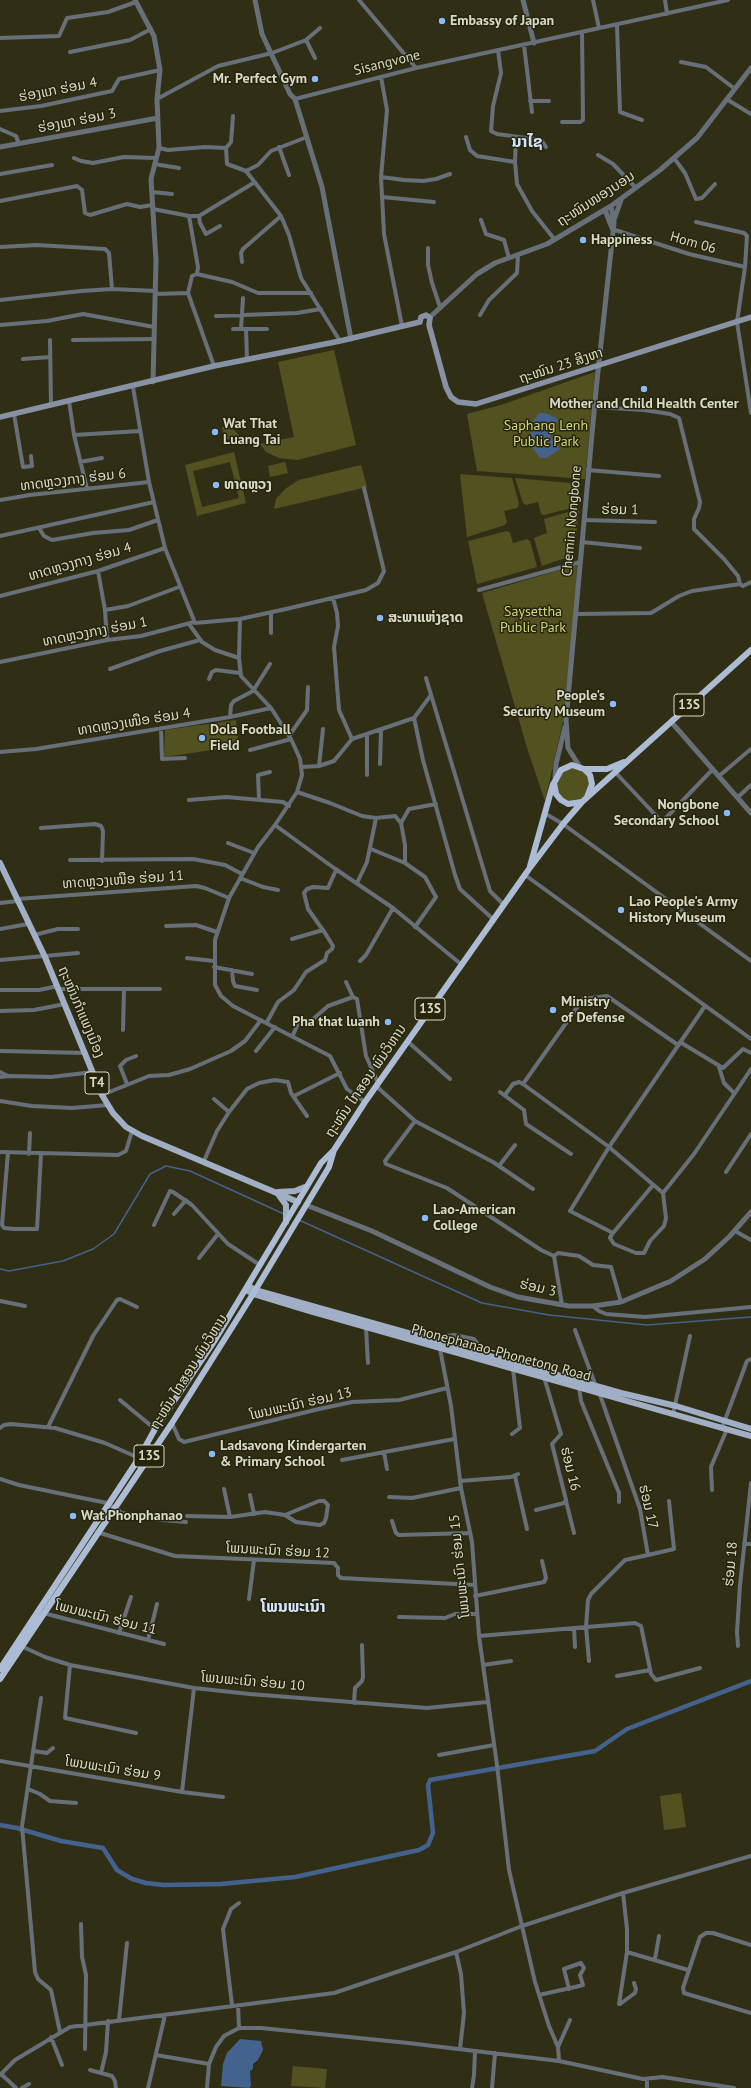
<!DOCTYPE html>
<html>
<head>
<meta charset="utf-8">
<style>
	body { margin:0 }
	canvas { display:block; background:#302f15 }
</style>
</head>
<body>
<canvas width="751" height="2088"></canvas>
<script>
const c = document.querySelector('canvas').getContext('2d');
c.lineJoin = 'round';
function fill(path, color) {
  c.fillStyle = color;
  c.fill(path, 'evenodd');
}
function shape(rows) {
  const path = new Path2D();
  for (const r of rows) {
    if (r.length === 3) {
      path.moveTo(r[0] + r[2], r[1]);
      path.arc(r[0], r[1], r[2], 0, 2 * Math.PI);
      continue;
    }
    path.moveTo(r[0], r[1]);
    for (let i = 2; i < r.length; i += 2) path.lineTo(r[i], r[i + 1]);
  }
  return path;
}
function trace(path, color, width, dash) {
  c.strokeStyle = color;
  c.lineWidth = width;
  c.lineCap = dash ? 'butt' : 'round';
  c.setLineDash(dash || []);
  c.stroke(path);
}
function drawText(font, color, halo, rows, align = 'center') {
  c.font = font + ' "PT Sans","Noto Sans Lao",sans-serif';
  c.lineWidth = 3;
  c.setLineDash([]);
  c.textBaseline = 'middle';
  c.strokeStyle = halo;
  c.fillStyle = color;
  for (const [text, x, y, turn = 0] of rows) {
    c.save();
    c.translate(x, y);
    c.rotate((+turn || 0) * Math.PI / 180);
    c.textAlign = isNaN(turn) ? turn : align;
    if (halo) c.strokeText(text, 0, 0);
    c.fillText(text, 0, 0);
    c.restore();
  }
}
const green = shape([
	[334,350,356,445,297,460,279,458,266,452,260,444,294,437,278,362],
	[595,372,585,479,477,471,467,414,501,405],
	[222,427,231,427,239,435,235,441,234,438,225,440],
	[234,452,246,503,197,516,185,465],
	[230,462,239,498,202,507,193,471],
	[285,462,288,473,270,477,268,466],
	[361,465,367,487,274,509,276,499,285,489,299,480],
	[460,474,512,478,519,504,517,508,504,511,507,522,505,525,467,537],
	[515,478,580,484,579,506,544,515,541,514,538,502,526,505,523,503],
	[579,509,574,555,542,566,534,538,547,533,544,519],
	[507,531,510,533,513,543,527,539,530,541,537,567,477,584,468,541],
	[577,565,575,615,565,712,545,801,528,751,482,593],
	[236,720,239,746,164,757,165,730],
	[573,785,17],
	[681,1793,686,1827,664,1830,660,1796],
	[293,2066,327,2069,325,2088,291,2086]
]);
const water = shape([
	[539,413,545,413,558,419,550,436,560,449,546,458,540,458,532,447,530,439,532,423],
	[240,2039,261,2041,263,2050,258,2060,253,2064,253,2069,250,2071,251,2086,249,2088,221,2086,223,2064,227,2053]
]);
const stream = shape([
	[299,1220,482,1303,549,1315,647,1325,751,1317],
	[0,1269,9,1271,63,1261,93,1249,114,1234,150,1174,166,1166,190,1171,284,1214]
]);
const canal = shape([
	[0,1825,17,1828,61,1841,103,1848,117,1870,132,1879,146,1883,164,1885,221,1884,295,1877,419,1850,428,1845,433,1833,428,1785,430,1780,595,1751,627,1729,751,1681]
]);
const minor = shape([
	[359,0,416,68],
	[593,0,599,28],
	[665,0,667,14],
	[617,25,620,112,642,120],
	[0,38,59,36,67,18,108,12,136,2],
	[306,40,315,58],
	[524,45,532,112],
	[498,50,501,73,493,106,491,131,497,134,541,140,546,147],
	[70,52,130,40,151,29],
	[681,62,706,67,735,89],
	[381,77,387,110,381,177,384,234,402,326],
	[157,99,218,66,272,53,306,40,320,28],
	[295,99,416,68,728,0],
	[728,100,751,114],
	[530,101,549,101],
	[0,111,41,106,112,91,119,79,160,70],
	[233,116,231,142,226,148,227,164,246,171,281,216,289,235,301,278,340,341],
	[562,122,580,122,583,120,582,33],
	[0,129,16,136,19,144],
	[466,137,470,150,477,156,515,162],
	[516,137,515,162,517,184,532,211,555,240],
	[279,147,289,175],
	[159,148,168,150,205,147,226,148],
	[598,155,613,164,636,188],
	[74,158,81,161,93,163,124,157,156,158],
	[674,158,685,173,696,199,702,198,715,184],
	[154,164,179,168],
	[246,171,258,165,271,151,307,137],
	[0,174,52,165],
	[381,177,404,180,423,181,436,179,450,174],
	[152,192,172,194],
	[382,197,434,202],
	[0,201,77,186,82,190,85,213,90,215,127,204,140,207,153,205],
	[153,209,189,216,199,216,255,182],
	[189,216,198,267,197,274],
	[199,216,200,223,206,234,220,226],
	[481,220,486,234,504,240,509,258],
	[696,222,744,233,747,236,745,267,737,322,751,413],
	[612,229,689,254,745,267],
	[0,247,37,245,105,249,109,253,112,289],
	[428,248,428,265,432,283,440,307],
	[242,262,241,253,243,249,281,216],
	[155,294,188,293],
	[0,300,81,291,112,289,156,291],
	[480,315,489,300,517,273,518,255],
	[216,316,297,313,321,309],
	[0,325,47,321,83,314,154,327],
	[233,329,267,329],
	[241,329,243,298],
	[246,329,247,359],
	[50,340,51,405],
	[73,340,154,339],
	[23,359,50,357],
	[214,366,188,293,192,276,197,274,232,282,258,293,311,293],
	[133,387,149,482,165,548,195,623,240,619,286,609,366,590,378,583,384,571,364,488],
	[69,401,74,435,87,489],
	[594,407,644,410,670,414,679,418,700,502,699,508,694,519,694,529,724,559,738,576,740,584],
	[14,414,23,467,32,466,31,456],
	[74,435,140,431],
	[80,462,102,458],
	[588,470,659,476],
	[0,500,30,495,149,482],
	[584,520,655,522],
	[39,528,44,536,52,540,93,533,129,530,158,520],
	[0,536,154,502],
	[582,542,640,548],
	[98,571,105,610,107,640],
	[479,590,580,562],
	[0,596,98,571,165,548],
	[333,598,337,613,338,626,334,647,339,710,352,739],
	[105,610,128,606,179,587],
	[271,613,271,633],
	[577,614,651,613,679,596,692,591,740,584,743,586,751,582],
	[240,619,239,658,241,676,271,708,291,739,300,759,302,775,297,792,275,825,258,847,229,898,215,940,215,985,221,996,233,1006,330,1056,347,1089,365,1102],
	[189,624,202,642,215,650,239,658],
	[0,662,107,640,141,636,194,622],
	[110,669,160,651,200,640],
	[426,678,490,891,504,905],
	[209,679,212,672,216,670,240,673],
	[230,717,231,705,234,701,253,691,270,664],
	[414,718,423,760,455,875,460,889,494,920],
	[161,728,162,759,185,758],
	[289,736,307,710,308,687],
	[250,750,291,739],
	[0,752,36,749,230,717,271,708],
	[380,764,381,731],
	[319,766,323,729],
	[302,767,319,766,334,761,352,739,414,718,431,695],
	[615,772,662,822,713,769],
	[367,775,367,735],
	[719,776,751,749],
	[297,792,330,803,362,816,376,818,395,816,401,823],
	[738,797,751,785],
	[259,799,258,775,270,772],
	[189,800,226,797,283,802,289,806],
	[546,814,563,824,751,961],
	[401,823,405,845,405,863,425,877,436,897,415,927],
	[401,823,409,809,436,804],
	[275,825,334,868,393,908,462,965],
	[41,828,95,824,101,826,103,831,102,861],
	[228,843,254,853],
	[371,849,405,863],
	[70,860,193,859,225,865,242,874],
	[525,875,751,1039],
	[240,878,263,887,278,890],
	[357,883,367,862,376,818],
	[17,899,196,886,205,888,229,898],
	[0,903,18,901],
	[166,926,196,925,217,932],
	[0,929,28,924],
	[34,935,58,929,78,929],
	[292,939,323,930],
	[187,958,214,961],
	[0,960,78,953],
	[360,961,366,955,393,908],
	[214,967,252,974],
	[232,970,233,981,235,986,257,990],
	[346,982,353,997,357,999,366,1056,378,1083],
	[59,989,160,989],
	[0,990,39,990,58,986],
	[0,1011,34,1010,65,1004],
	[267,1022,278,1002,294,990,306,972,325,960,327,953,332,949,333,946,325,933,308,909,304,893,307,889,313,887,328,888,336,870],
	[123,1030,124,989],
	[293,1035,300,1019,311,1021,328,1006,353,997],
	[407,1041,450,1079],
	[680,1042,723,1068,743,1049,751,1053],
	[0,1051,86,1053],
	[256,1051,275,1027],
	[719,1067,724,1083,734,1093],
	[0,1072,8,1076],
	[0,1077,9,1076,51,1077,93,1072],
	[127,1084,120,1066,126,1060,136,1056],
	[523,1084,583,999,607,996,678,1045],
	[376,1086,415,1121,493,1162,533,1189],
	[500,1092,524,1110,526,1124,571,1154],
	[102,1095,149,1076,169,1075,190,1069,231,1051,245,1041,261,1020],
	[505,1095,513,1084,519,1082,523,1084,609,1147,663,1193,666,1218,664,1226,650,1241,644,1253,636,1253,614,1244,610,1238,612,1234],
	[294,1096,340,1073],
	[214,1099,229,1112],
	[0,1101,32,1106,72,1108,108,1105],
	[415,1121,385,1161,386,1164,447,1188,541,1250,554,1256,558,1253,579,1256,593,1265,611,1267,621,1302],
	[0,1152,118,1155,126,1151,132,1131],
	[8,1152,2,1225,4,1228,14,1229,37,1229,41,1154],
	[29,1154,30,1133],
	[204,1161,217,1131,229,1112,247,1089,259,1083,275,1080,288,1082,291,1093,307,1116],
	[499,1166,515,1145],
	[726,1172,751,1134],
	[653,1185,613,1233,570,1211,609,1147,705,1006],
	[663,1193,694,1154,751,1069],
	[174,1214,186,1200],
	[154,1225,170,1191,173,1192,192,1205,228,1244,260,1265],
	[735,1231,751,1240],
	[554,1256,562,1305],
	[199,1258,218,1234],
	[0,1301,25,1306],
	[593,1306,599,1311,606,1314,645,1317,751,1307],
	[366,1328,368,1363],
	[575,1330,595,1384],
	[477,1352,478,1344,474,1339,454,1335,446,1336,440,1349,451,1406,461,1488,472,1542,479,1636,497,1765,509,1870,535,1982,549,2026,558,2047,559,2061],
	[579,1387,581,1401,619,1493,619,1502],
	[599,1392,640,1509,648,1555,674,1549,669,1501],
	[120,1400,155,1429],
	[673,1414,690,1336],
	[172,1423,179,1439,184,1442,319,1409,352,1402,399,1400,447,1388],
	[48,1427,93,1336,117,1300,120,1299,137,1307],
	[0,1428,4,1425,11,1424,55,1428,105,1443,139,1458],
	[722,1428,747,1361,751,1359],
	[512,1434,520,1428,513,1369],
	[384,1452,387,1469],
	[342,1460,454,1439],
	[515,1476,527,1529],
	[0,1479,19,1485,107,1503,122,1513,162,1520,186,1522],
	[460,1481,511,1477,518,1474],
	[224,1489,230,1517],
	[712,1490,711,1467,727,1429],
	[250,1495,254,1514],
	[389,1497,412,1498,461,1488],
	[566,1501,574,1533],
	[536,1510,564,1503,566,1500,552,1444,561,1434,544,1377],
	[187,1516,230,1517,265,1512,285,1515,296,1522,320,1525,324,1523,326,1518,328,1505,324,1501,319,1501,285,1515],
	[392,1521,396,1533,399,1535,470,1533],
	[97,1532,175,1556,334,1563,338,1568,338,1575,341,1578,475,1585],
	[744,1544,751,1544],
	[475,1596,544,1582,546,1578,542,1561],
	[249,1599,254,1560],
	[43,1613,164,1644],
	[399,1617,445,1618,455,1614,476,1614],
	[574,1628,575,1647],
	[119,1633,131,1597],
	[479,1636,635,1623,641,1626,651,1674,656,1680,700,1668],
	[148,1640,157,1604],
	[21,1646,45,1657,70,1665,194,1688,250,1694,427,1708,487,1702],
	[738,1646,737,1632,740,1585,751,1483],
	[589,1661,586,1627,588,1600,591,1594,625,1560,648,1555],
	[70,1665,65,1718,136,1733],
	[483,1665,511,1661],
	[617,1676,650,1670],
	[41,1698,22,1826,35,1972,38,1979,51,1990,60,2032],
	[354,1703,355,1688,362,1681,363,1677,362,1645],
	[34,1751,47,1753,53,1748],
	[439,1755,494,1745],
	[0,1761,182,1792,223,1797],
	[28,1789,40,1794,50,1801,76,1803],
	[182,1792,194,1688],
	[81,1924,82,1957,86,1975,85,2049],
	[751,1945,713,1933,706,1933,700,1937,683,1988,684,1993,751,2013],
	[456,1952,461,1974,464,2013,460,2049],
	[627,1952,688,1970],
	[655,1959,659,1936],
	[539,1995,575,1987,583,1985,580,1975,584,1968,581,1963,564,1969,569,1989],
	[619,2004,627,1952,627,1929,623,1893],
	[620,2004,635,1993,636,1989,634,1983],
	[232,2005,223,1929,231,1909,239,1903],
	[238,2005,239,2028],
	[119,2020,127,1943],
	[51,2037,62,2065],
	[558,2047,570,2020],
	[156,2055,209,2064],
	[90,2070,112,2076,115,2081,116,2088],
	[101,2073,106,2052,108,2021],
	[1,2074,16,2088],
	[0,2075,15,2060,70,2027,334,1993,456,1952,522,1926,623,1893,751,1856],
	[647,2079,647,2088],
	[22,2088,29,2084],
	[148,2088,165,2015],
	[207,2088,209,2064,216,2047,224,2036,239,2028,261,2028,408,2043,559,2061,643,2079,663,2077,734,2088],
	[472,2088,474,2075,475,2051],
	[492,2088,495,2053]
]);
const tertiary = shape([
	[135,0,154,36,160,70,157,99,159,148,151,179,156,261,153,382],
	[255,0,262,34,290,94,295,99,322,187,351,339],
	[523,0,534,43],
	[0,147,158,118],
	[605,210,612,228],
	[614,220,621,200],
	[430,317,477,274,495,263,547,244,611,206,660,170,697,138,751,68],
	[673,724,751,813],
	[580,767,568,748,566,720,596,390,614,223,611,206],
	[555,777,556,764,565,727],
	[306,1205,372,1231,490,1287,518,1297,569,1306,593,1306,621,1302,671,1281,705,1259,730,1236,751,1212]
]);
const secondary = shape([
	[420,322,421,317,426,315,430,318,429,325],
	[429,325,446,387,451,397,458,402,476,404,751,317],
	[0,417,214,366,340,341,420,322]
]);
const primary = shape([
	[0,863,45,957,102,1095,113,1113,126,1127,142,1136,298,1202],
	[278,1192,295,1191,305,1187],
	[278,1194,286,1205,286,1222],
	[249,1286,255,1290,621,1393,676,1406,751,1429],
	[246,1290,253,1294,309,1311,751,1436]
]);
const trunk = shape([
	[584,769,607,769,624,762],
	[587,797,592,784,590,775,584,769,572,765,561,770,554,783,556,794,561,800,568,804,582,802,751,650],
	[530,866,553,784],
	[0,1669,139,1458,155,1429,215,1340,321,1163,333,1151],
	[0,1679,172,1423,253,1294,329,1167,334,1150,365,1102,529,869,563,824,582,802]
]);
const markers = [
	[442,21,4,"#8bbafc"],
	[315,79,4,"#8bbafc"],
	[583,240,4,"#8bbafc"],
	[644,389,4,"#8bbafc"],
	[215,432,4,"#8bbafc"],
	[216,485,4,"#8bbafc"],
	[380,618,4,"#8bbafc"],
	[613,704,4,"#8bbafc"],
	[202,738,4,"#8bbafc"],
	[727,813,4,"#8bbafc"],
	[621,910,4,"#8bbafc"],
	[553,1010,4,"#8bbafc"],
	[388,1022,4,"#8bbafc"],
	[425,1218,4,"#8bbafc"],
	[212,1454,4,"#8bbafc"],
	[73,1516,4,"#8bbafc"]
];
const shields = [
	[689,705,30],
	[430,1009,30],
	[97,1083,24],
	[149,1456,30]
];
const shieldNames = [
	["13S",689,705],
	["13S",430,1009],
	["T4",97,1083],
	["13S",149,1456]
];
const poiNames = [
	["Embassy of Japan",450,21],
	["Mr. Perfect Gym",307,79,"right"],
	["Happiness",591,240],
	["Mother and Child Health Center",644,404,"center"],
	["Wat That",223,424],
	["Luang Tai",223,440],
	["ທາດຫຼວງ",224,485],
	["ສະພາແຫ່ງຊາດ",388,618],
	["People's",605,696,"right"],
	["Security Museum",605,712,"right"],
	["Dola Football",210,730],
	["Field",210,746],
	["Nongbone",719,805,"right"],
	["Secondary School",719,821,"right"],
	["Lao People's Army",629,902],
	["History Museum",629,918],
	["Ministry",561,1002],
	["of Defense",561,1018],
	["Pha that luanh",380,1022,"right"],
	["Lao-American",433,1210],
	["College",433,1226],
	["Ladsavong Kindergarten",220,1446],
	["& Primary School",220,1462],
	["Wat Phonphanao",81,1516]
];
const streetNames = [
	["Sisangvone",387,63,-14],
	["ຮ່ອງແກ ຮ່ອມ 4",58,90,-11],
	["ຮ່ອງແກ ຮ່ອມ 3",77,121,-11],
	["ຖະໜົນໜອງບອນ",596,199,-33],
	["Hom 06",693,243,16],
	["ຖະໜົນ 23 ສິງຫາ",561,366,-18],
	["ທາດຫຼວງກາງ ຮ່ອມ 6",73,480,-7],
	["ຮ່ອມ 1",620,510,1],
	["Chemin Nongbone",572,521,-85],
	["ທາດຫຼວງກາງ ຮ່ອມ 4",80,562,-16],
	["ທາດຫຼວງກາງ ຮ່ອມ 1",95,632,-11],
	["ທາດຫຼວງເໜືອ ຮ່ອມ 4",134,722,-9],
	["ທາດຫຼວງເໜືອ ຮ່ອມ 11",123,880,-4],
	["ຖະໜົນກຳແພງເມືອງ",81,1012,67],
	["ຖະໜົນ ໄກສອນ ພົມວິຫານ",366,1081,-56],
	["ຮ່ອມ 3",538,1288,13],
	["Phonephanao-Phonetong Road",501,1353,15],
	["ຖະໜົນ ໄກສອນ ພົມວິຫານ",189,1372,-58],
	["ໂພນພະເນົາ ຮ່ອມ 13",301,1404,-13],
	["ຮ່ອມ 16",570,1469,76],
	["ຮ່ອມ 17",648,1507,77],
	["ໂພນພະເນົາ ຮ່ອມ 12",278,1551,3],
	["ຮ່ອມ 18",731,1564,-85],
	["ໂພນພະເນົາ ຮ່ອມ 15",460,1566,-96],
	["ໂພນພະເນົາ ຮ່ອມ 11",106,1618,14],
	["ໂພນພະເນົາ ຮ່ອມ 10",253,1682,5],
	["ໂພນພະເນົາ ຮ່ອມ 9",113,1769,9]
];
const parkNames = [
	["Saphang Lenh",546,426],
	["Public Park",546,442],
	["Saysettha",533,612],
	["Public Park",533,628]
];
const quarterNames = [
	["ນາໄຊ",527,142],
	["ໂພນພະເນົາ",293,1607]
];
fill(green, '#525221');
fill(water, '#43628e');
trace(stream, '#43628e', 1.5);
trace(canal, '#43628e', 4.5);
trace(minor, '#676f79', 4);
trace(tertiary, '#676f79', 5);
trace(secondary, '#8793a4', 5.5);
trace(primary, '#a0afc5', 6);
trace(trunk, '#abbcd4', 6);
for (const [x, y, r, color] of markers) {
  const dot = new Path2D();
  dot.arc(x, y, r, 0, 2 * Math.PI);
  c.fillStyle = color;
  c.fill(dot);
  trace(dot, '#26250b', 1.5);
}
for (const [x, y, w] of shields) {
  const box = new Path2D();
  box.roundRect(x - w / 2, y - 11, w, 22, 3);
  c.fillStyle = '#26250b';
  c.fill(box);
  trace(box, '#d8d9c9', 1);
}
drawText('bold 13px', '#d8d9c9', null, shieldNames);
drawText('bold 14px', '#d8d9c9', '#26250b', poiNames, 'left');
drawText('14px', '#d8d9c9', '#26250b', streetNames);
drawText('14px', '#d5d57d', '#26250b', parkNames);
drawText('bold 16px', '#d2e4fe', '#26250b', quarterNames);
</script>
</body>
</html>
